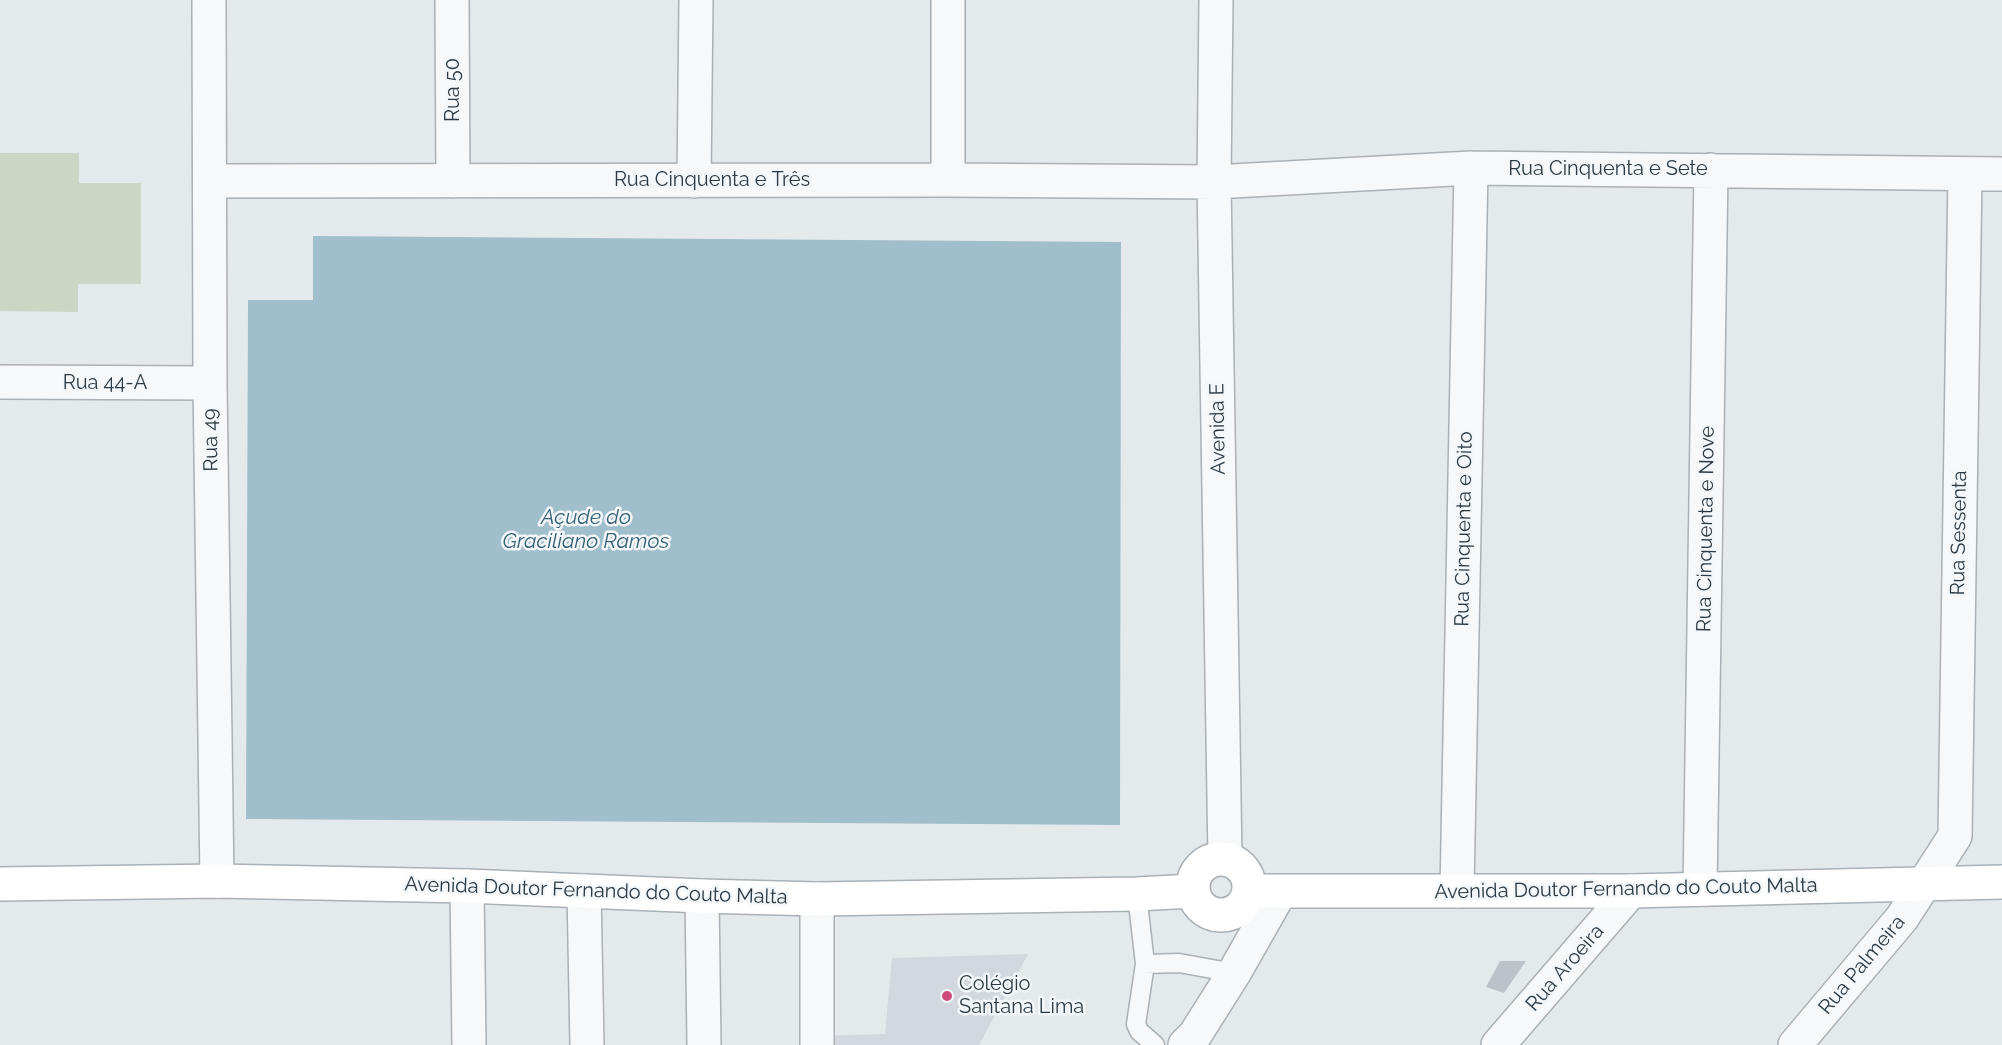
<!DOCTYPE html>
<html>
<head>
<meta charset="utf-8">
<style>
	body { margin:0 }
	canvas { display:block; background:#e4e9ec }
</style>
</head>
<body>
<canvas width="2002" height="1045"></canvas>
<script>
const c = document.querySelector('canvas').getContext('2d');
c.lineJoin = 'round';
function fill(path, color) {
  c.fillStyle = color;
  c.fill(path, 'evenodd');
}
function shape(rows) {
  const path = new Path2D();
  for (const r of rows) {
    if (r.length === 3) {
      path.moveTo(r[0] + r[2], r[1]);
      path.arc(r[0], r[1], r[2], 0, 2 * Math.PI);
      continue;
    }
    path.moveTo(r[0], r[1]);
    for (let i = 2; i < r.length; i += 2) path.lineTo(r[i], r[i + 1]);
  }
  return path;
}
function trace(path, color, width, dash) {
  c.strokeStyle = color;
  c.lineWidth = width;
  c.lineCap = dash ? 'butt' : 'round';
  c.setLineDash(dash || []);
  c.stroke(path);
}
function drawText(font, color, halo, rows, align = 'center') {
  c.font = font + ' Raleway,sans-serif';
  c.lineWidth = 5;
  c.setLineDash([]);
  c.textBaseline = 'middle';
  c.strokeStyle = halo;
  c.fillStyle = color;
  for (const [text, x, y, turn = 0] of rows) {
    c.save();
    c.translate(x, y);
    c.rotate((+turn || 0) * Math.PI / 180);
    c.textAlign = isNaN(turn) ? turn : align;
    if (halo) c.strokeText(text, 0, 0);
    c.fillText(text, 0, 0);
    c.restore();
  }
}
const built = shape([
	[1028,954,979,1045,818,1045,818,1036,885,1034,892,958]
]);
const green = shape([
	[0,153,79,153,79,183,141,183,141,284,78,284,78,312,0,311]
]);
const water = shape([
	[313,236,1121,242,1120,825,246,819,248,300,313,300]
]);
const building = shape([
	[1500,961,1526,961,1504,993,1486,987]
]);
const lane = shape([
	[1137,894,1145,964],
	[1155,1045,1139,1031,1136,1024,1145,964,1179,963,1234,973]
]);
const street = shape([
	[209,0,210,383,217,881],
	[452,0,453,181],
	[948,0,948,180],
	[1216,0,1214,182,1225,859],
	[210,181,948,180,1214,182,1471,168,2002,174],
	[694,181,696,0],
	[0,382,210,383],
	[467,886,469,1045],
	[1700,889,1711,170],
	[584,891,587,1045],
	[1457,891,1471,168],
	[702,896,704,1045],
	[817,899,817,1045],
	[1185,1045,1195,1035,1234,973,1280,892],
	[1498,1045,1631,891],
	[1795,1045,1902,918,1955,836,1965,174]
]);
const secondary = shape([
	[1221,887,28],
	[0,884,217,881,467,886,702,896,817,899,1137,894,1192,891],
	[1250,891,1631,891,2002,882]
]);
const markers = [
	[947,996,6,"#ce4b7b"]
];
const streetNames = [
	["Rua 50",453,90,-90],
	["Rua Cinquenta e Sete",1608,169],
	["Rua Cinquenta e Três",712,180],
	["Rua 44-A",105,383],
	["Avenida E",1218,429,-91],
	["Rua 49",211,440,-91],
	["Rua Cinquenta e Oito",1464,529,-89],
	["Rua Cinquenta e Nove",1706,529,-89],
	["Rua Sessenta",1959,533,-89],
	["Avenida Doutor Fernando do Couto Malta",1626,889,-1],
	["Avenida Doutor Fernando do Couto Malta",596,891,2],
	["Rua Palmeira",1862,965,-50],
	["Rua Aroeira",1565,968,-49]
];
const poiNames = [
	["Colégio",959,984],
	["Santana Lima",959,1007]
];
const waterNames = [
	["Açude do",586,518],
	["Graciliano Ramos",586,542]
];
fill(built, '#d2d8de');
fill(green, '#cdd5c5');
fill(water, '#a0becb');
fill(building, '#bbc3c9');
trace(lane, '#a9b1b6', 21);
trace(street, '#a9b1b6', 36);
trace(secondary, '#a9b1b6', 36);
trace(lane, '#f7f8fa', 18);
trace(street, '#f7f8fa', 33);
trace(secondary, '#fff', 33);
for (const [x, y, r, color] of markers) {
  const dot = new Path2D();
  dot.arc(x, y, r, 0, 2 * Math.PI);
  c.fillStyle = color;
  c.fill(dot);
  trace(dot, '#f4f7f9', 2);
}
drawText('20px', '#2b3a44', '#f4f7f9', streetNames);
drawText('20px', '#2b3a44', '#f4f7f9', poiNames, 'left');
drawText('italic 21px', '#356278', '#f4f7f9', waterNames);
</script>
</body>
</html>
